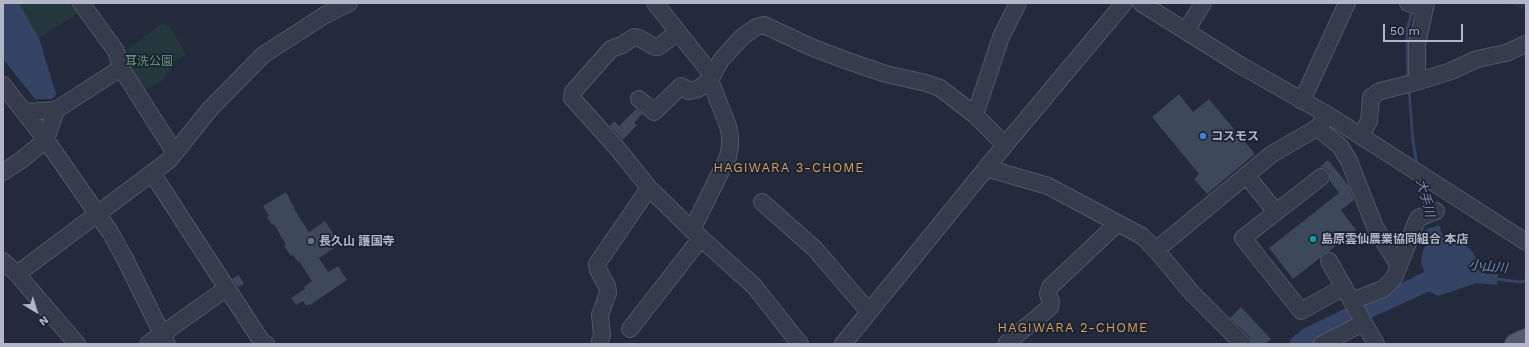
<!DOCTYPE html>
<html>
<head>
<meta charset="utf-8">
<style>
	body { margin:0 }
	#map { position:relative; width:1529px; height:347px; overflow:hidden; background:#222a3c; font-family:"Work Sans",sans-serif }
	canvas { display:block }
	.frame { position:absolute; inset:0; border:4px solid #b1b7c8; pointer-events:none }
	.north { position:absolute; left:16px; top:291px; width:40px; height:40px; -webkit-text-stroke:3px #1b2231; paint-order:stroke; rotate:142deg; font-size:11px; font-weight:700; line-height:16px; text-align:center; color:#b1b7c8 }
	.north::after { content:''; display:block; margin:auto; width:14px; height:18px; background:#b1b7c8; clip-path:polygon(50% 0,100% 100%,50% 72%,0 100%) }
	.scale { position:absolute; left:1383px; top:24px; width:80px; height:18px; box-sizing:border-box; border:2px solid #b1b7c8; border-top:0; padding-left:5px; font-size:12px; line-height:14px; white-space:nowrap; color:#b1b7c8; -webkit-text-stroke:3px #1b2231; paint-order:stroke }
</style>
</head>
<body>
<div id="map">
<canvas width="1529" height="347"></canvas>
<div class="frame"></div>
<div class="north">N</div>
<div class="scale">50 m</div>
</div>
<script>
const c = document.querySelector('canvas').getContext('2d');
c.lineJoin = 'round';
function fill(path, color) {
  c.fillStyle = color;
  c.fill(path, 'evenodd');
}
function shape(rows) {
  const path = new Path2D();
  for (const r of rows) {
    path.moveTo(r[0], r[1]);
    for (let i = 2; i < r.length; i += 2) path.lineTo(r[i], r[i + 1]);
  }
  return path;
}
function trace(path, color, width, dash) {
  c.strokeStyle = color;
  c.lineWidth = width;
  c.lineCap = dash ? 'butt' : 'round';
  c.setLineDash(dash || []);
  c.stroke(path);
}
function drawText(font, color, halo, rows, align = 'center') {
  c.font = font + ' "Work Sans","Noto Sans JP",sans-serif';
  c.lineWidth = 3.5;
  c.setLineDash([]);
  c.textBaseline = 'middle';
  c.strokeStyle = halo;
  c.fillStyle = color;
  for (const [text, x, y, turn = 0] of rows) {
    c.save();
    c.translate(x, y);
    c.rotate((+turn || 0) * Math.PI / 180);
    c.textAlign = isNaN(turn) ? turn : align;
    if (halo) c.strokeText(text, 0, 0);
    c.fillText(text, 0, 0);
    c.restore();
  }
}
const green = shape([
	[19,3,70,3,77,14,39,38],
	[1509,3,1526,3,1526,8,1520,9],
	[163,24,170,26,186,54,174,63,164,79,143,92,129,72,123,54,159,25]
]);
const water = shape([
	[3,3,19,3,39,38,56,94,53,99,35,99,3,59],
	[1439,225,1443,236,1454,239,1466,245,1473,252,1477,262,1479,271,1487,274,1498,274,1497,285,1477,283,1438,296,1428,291,1422,294,1413,277,1424,272,1421,262,1422,254,1424,248,1429,240,1425,230]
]);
const stream = shape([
	[1408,80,1407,29,1413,9],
	[1409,90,1413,141,1417,166],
	[1419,181,1421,193,1427,210],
	[1495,279,1520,282,1526,281]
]);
const river = shape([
	[1299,344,1308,337,1343,320,1418,286,1442,276]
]);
const building = shape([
	[1179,94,1193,112,1209,99,1255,154,1207,194,1194,179,1199,174,1152,117],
	[636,109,642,114,634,123,637,125,623,140,610,126,614,121,619,126],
	[1328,160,1349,186,1354,200,1341,210,1356,230,1328,252,1324,253,1320,258,1293,279,1269,248,1339,193,1330,181,1330,176,1329,171,1325,168,1319,167],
	[286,192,299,217,309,232,325,221,340,244,319,258,328,272,338,266,347,280,310,305,309,304,306,306,303,301,296,305,291,298,305,289,304,287,312,281,299,261,298,262,293,255,291,256,284,246,286,245,274,224,272,225,267,217,269,216,263,206],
	[239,275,244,284,238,287,232,279],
	[1241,307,1271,339,1265,344,1252,344,1250,337,1230,318]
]);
const minor = shape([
	[81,3,116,51,121,68,175,153],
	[655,3,712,75],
	[1141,3,1240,65,1328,115,1526,242],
	[1408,3,1424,8],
	[1186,31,1203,3],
	[678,32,658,47,655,47,639,38,634,37,622,45,611,49,573,92,572,98,617,148,649,188,692,230,754,286,800,344],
	[1417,81,1417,44,1426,3],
	[3,85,46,140,110,232,125,259,167,344],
	[639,99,654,112,681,86,689,91,698,89,710,80,721,60,742,37,756,27,764,25,811,47,845,60,886,74,926,83,940,88,975,115,1005,145],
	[1302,101,1347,3],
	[25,112,56,110,121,68],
	[975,115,1001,37,1018,3],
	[1317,128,1340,146,1349,161,1375,227,1399,266],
	[1361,136,1369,121,1371,97,1380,91,1413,83,1451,71,1477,59,1506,53,1526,44],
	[986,168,1048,186,1142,236,1156,250,1192,293,1243,344],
	[3,172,20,161,46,140,56,110],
	[152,173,262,342,266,344],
	[1246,175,1276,212],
	[1321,177,1243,238,1301,311,1344,287],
	[762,202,815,249,869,312],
	[692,230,728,157,730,146,730,136,728,126,710,80],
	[1156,250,1272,154,1317,128,1328,115],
	[3,261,17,274,152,173,169,160,210,109,263,55,325,15,349,3],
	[1329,261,1376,344],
	[17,274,77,344],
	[1352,301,1383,289,1394,278,1418,218,1436,211],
	[630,329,701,238],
	[1007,343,1050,307,1051,302,1048,294,1050,287,1118,223],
	[148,344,227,288],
	[599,344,602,335,600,315,608,293,607,286,598,270,597,264,649,188],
	[843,344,1005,145,1124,3],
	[1322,344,1363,323]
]);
const major = shape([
	[1515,344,1526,339]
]);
const markers = [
	[1203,136,4,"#3f7fe0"],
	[1313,239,4,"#0f9aa8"],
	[311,241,4,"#6b7280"]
];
const parkNames = [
	["耳洗公園",149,61]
];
const poiNames = [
	["コスモス",1211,136],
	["島原雲仙農業協同組合 本店",1321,239],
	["長久山 護国寺",319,241]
];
const neighbourhoodNames = [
	["HAGIWARA 3-CHOME",789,168],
	["HAGIWARA 2-CHOME",1073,328]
];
const waterNames = [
	["大手川",1425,198,75],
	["小山川",1488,267,5]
];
fill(green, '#24373d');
fill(water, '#354364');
trace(stream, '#354364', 3);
trace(river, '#354364', 19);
fill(building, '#3d485b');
trace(minor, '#515767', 18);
trace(major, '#3f4655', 22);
trace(minor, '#353c4c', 16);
trace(major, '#535b6c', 20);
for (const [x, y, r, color] of markers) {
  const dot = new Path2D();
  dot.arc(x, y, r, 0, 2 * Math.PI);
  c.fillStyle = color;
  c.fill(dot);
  trace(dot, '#1b2231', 1.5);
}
drawText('12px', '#679978', '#1b2231', parkNames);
drawText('bold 12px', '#b1b7c8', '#1b2231', poiNames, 'left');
c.letterSpacing = '1px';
drawText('13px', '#d79e5c', '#1b2231', neighbourhoodNames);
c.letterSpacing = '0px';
drawText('italic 13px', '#778ab1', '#1b2231', waterNames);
</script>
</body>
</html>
